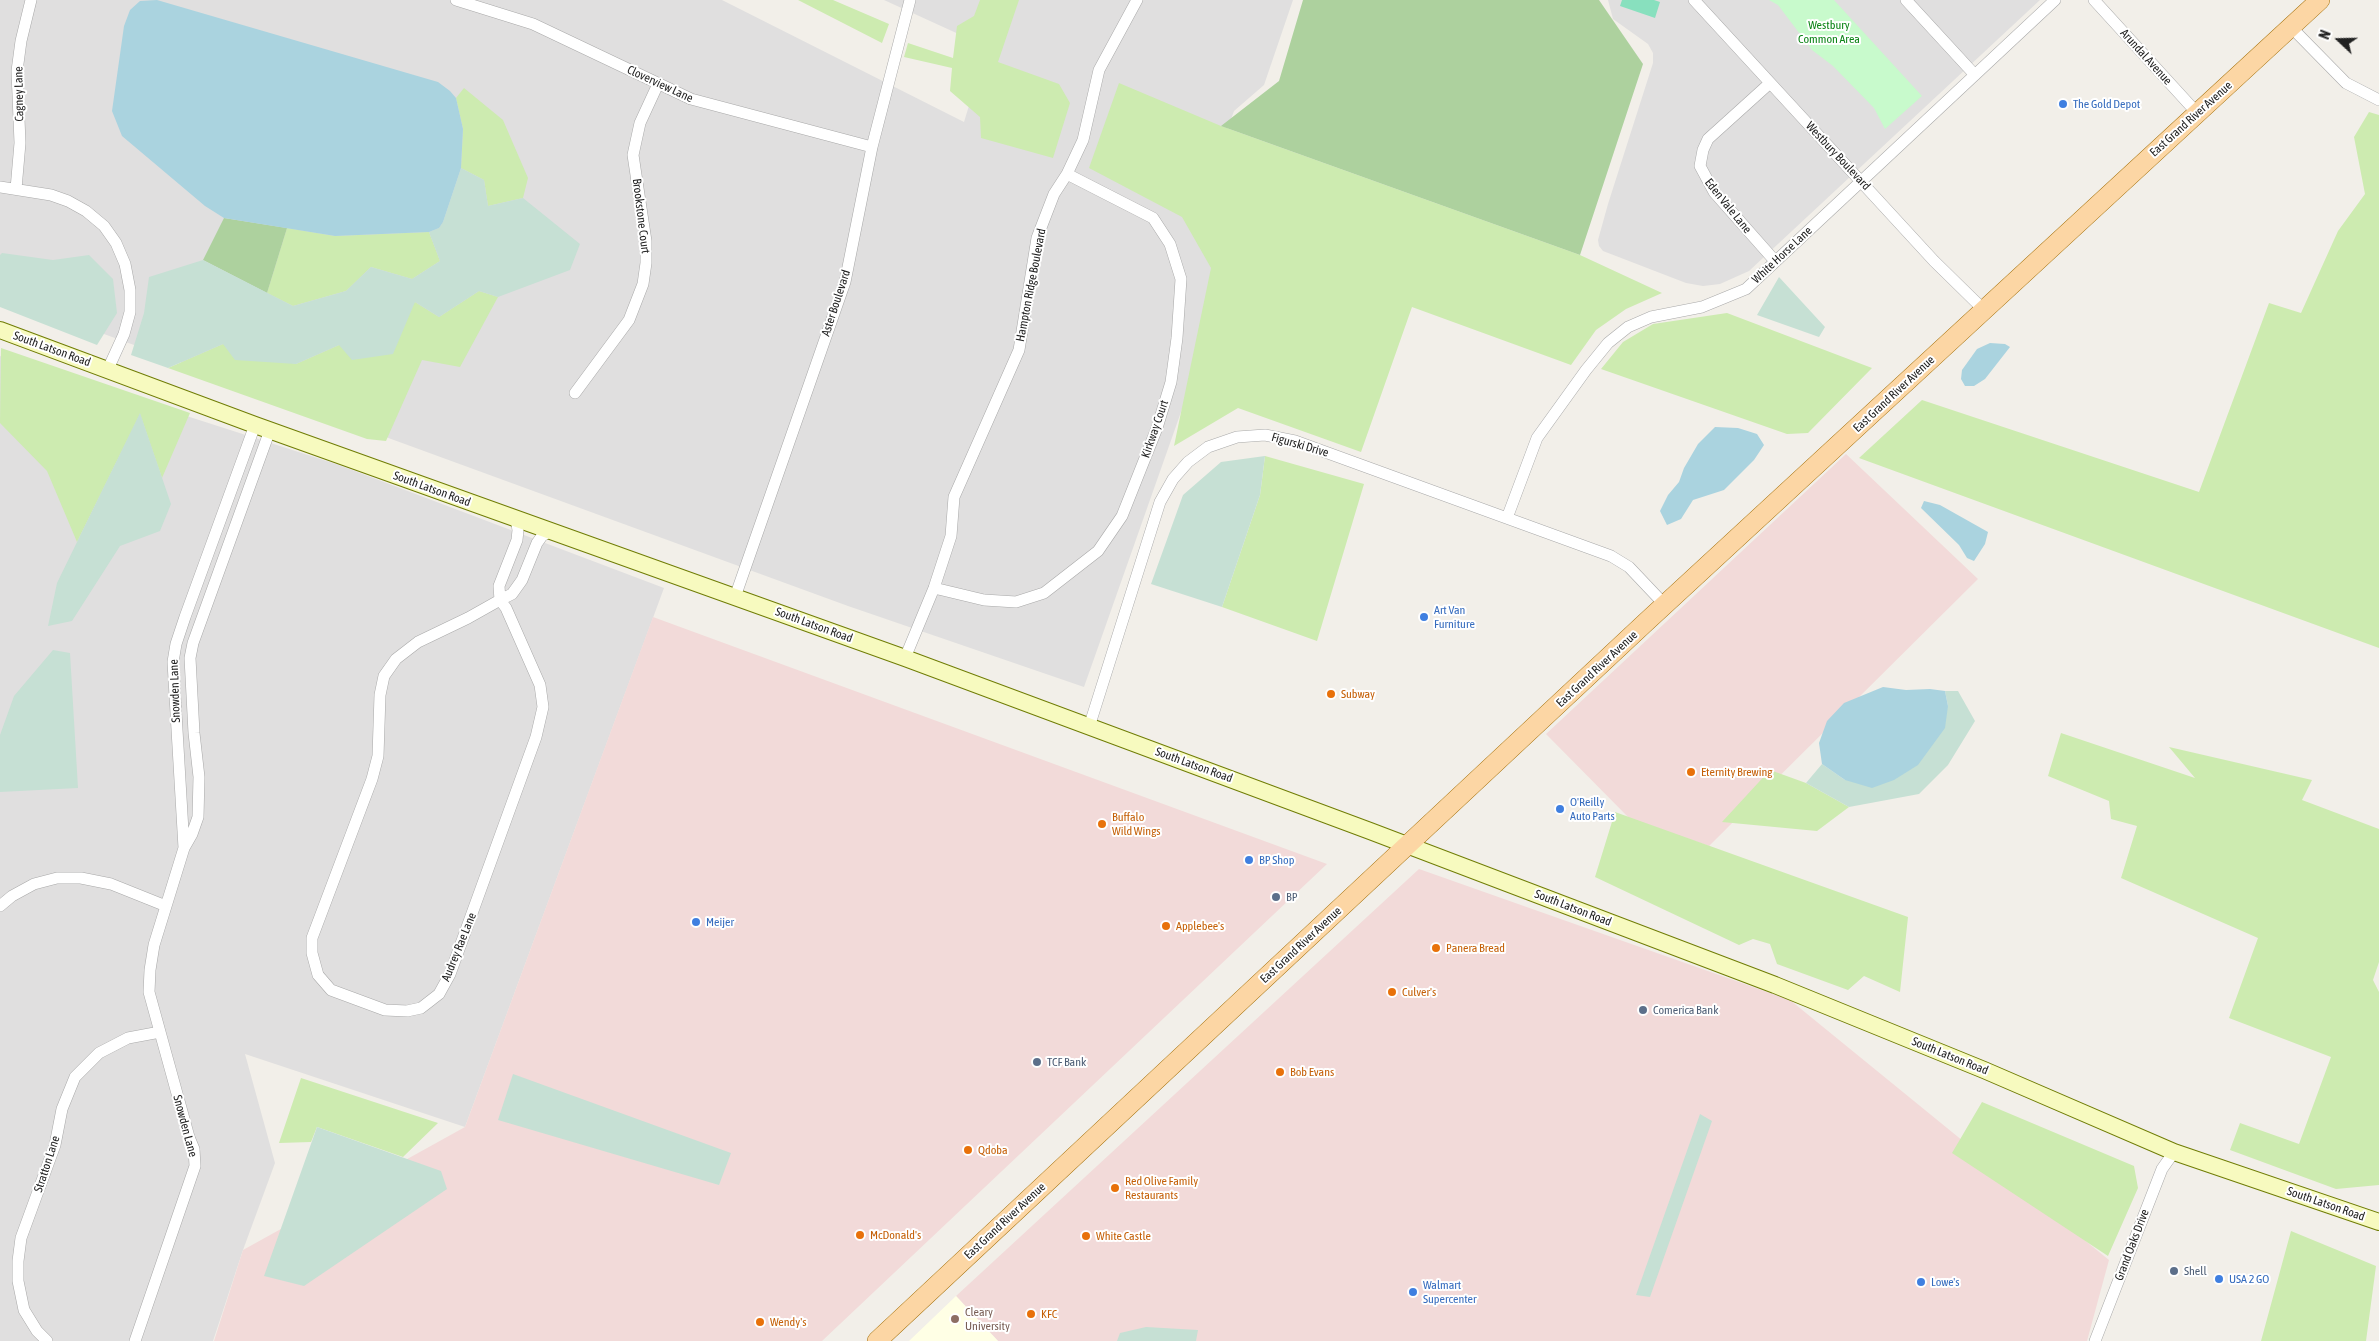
<!DOCTYPE html>
<html>
<head>
<meta charset="utf-8">
<style>
	body { margin:0 }
	#map { position:relative; width:2379px; height:1341px; overflow:hidden; background:#f2efe9; font-family:"Asap Condensed",sans-serif }
	canvas { display:block }
	.north { position:absolute; left:2314px; top:15px; width:50px; height:50px; -webkit-text-stroke:4px #fff; paint-order:stroke; rotate:291deg; font-size:14px; font-weight:700; line-height:20px; text-align:center; color:#222 }
	.north::after { content:''; display:block; margin:auto; width:18px; height:22px; background:#222; clip-path:polygon(50% 0,100% 100%,50% 72%,0 100%) }
</style>
</head>
<body>
<div id="map">
<canvas width="2379" height="1341"></canvas>
<div class="north">N</div>
</div>
<script>
const c = document.querySelector('canvas').getContext('2d');
c.lineJoin = 'round';
function fill(path, color) {
  c.fillStyle = color;
  c.fill(path, 'evenodd');
}
function shape(rows) {
  const path = new Path2D();
  for (const r of rows) {
    path.moveTo(r[0], r[1]);
    for (let i = 2; i < r.length; i += 2) path.lineTo(r[i], r[i + 1]);
  }
  return path;
}
function trace(path, color, width, dash) {
  c.strokeStyle = color;
  c.lineWidth = width;
  c.lineCap = dash ? 'butt' : 'round';
  c.setLineDash(dash || []);
  c.stroke(path);
}
function drawText(font, color, halo, rows, align = 'center') {
  c.font = font + ' "Asap Condensed",sans-serif';
  c.lineWidth = 4;
  c.setLineDash([]);
  c.textBaseline = 'middle';
  c.strokeStyle = halo;
  c.fillStyle = color;
  for (const [text, x, y, turn = 0] of rows) {
    c.save();
    c.translate(x, y);
    c.rotate((+turn || 0) * Math.PI / 180);
    c.textAlign = isNaN(turn) ? turn : align;
    if (halo) c.strokeText(text, 0, 0);
    c.fillText(text, 0, 0);
    c.restore();
  }
}
const residential = shape([
	[0,0,722,0,964,122,987,47,884,0,1293,0,1264,85,1234,111,1196,215,1230,273,1084,687,848,606,0,296],
	[1608,0,2040,0,1749,271,1720,284,1703,286,1686,283,1603,251,1599,246,1598,240,1608,204,1653,63,1653,53,1648,44,1613,19],
	[0,356,339,465,664,588,465,1127,245,1054,275,1163,243,1250,213,1341,0,1341]
]);
const commercial = shape([
	[1846,454,1978,579,1709,846,1630,819,1546,734],
	[653,617,1327,864,822,1341,214,1341,243,1250,465,1127],
	[1419,869,1790,1000,2109,1260,2087,1341,998,1341,956,1296]
]);
const education = shape([
	[956,1296,998,1341,909,1341]
]);
const grass = shape([
	[798,0,833,0,889,24,882,43],
	[980,0,1019,0,998,62,1059,84,1070,103,1053,158,981,138,980,117,950,91,952,68,904,57,908,43,953,58,957,26,974,16],
	[1119,83,1221,126,1580,255,1662,293,1626,309,1596,330,1571,365,1412,307,1361,452,1238,408,1174,446,1211,268,1182,217,1089,168],
	[464,88,503,120,528,178,523,198,488,206,484,180,461,168,463,129,456,98],
	[2369,112,2379,115,2379,648,1859,458,1922,400,2199,492,2269,303,2301,313,2338,231,2365,194,2354,137],
	[287,228,335,236,429,232,440,261,412,279,371,267,346,291,293,306,267,293],
	[479,291,498,297,460,367,422,360,386,441,367,439,168,368,223,344,296,364,339,345,415,302,439,317],
	[1727,313,1872,368,1808,433,1787,434,1601,369,1623,342,1653,324],
	[1,348,190,413,162,478,140,414,77,542,47,471,0,423],
	[1265,456,1364,484,1317,641,1222,607,1260,495],
	[2061,733,2195,778,2169,747,2312,780,2302,800,2379,829,2379,962,2373,980,2379,992,2379,1185,2336,1189,2230,1150,2240,1123,2299,1144,2331,1057,2229,1018,2258,938,2121,878,2137,826,2111,819,2109,801,2048,776],
	[1770,770,1806,783,1849,807,1817,831,1722,822],
	[1615,812,1908,917,1900,992,1864,976,1848,990,1777,964,1770,944,1753,939,1739,945,1595,877],
	[301,1078,438,1123,403,1157,317,1127,311,1142,279,1143],
	[1982,1102,2134,1166,2138,1188,2108,1256,1952,1153],
	[2291,1231,2376,1266,2366,1341,2261,1341]
]);
const forest = shape([
	[1303,0,1599,0,1643,64,1580,255,1221,126,1279,81],
	[224,218,287,228,267,293,203,260]
]);
const wetland = shape([
	[461,168,484,180,488,206,523,198,580,244,570,270,498,297,479,291,439,317,415,302,393,354,352,360,339,345,296,364,235,360,223,344,168,368,131,355,144,313,149,277,203,260,293,306,346,291,371,267,412,279,440,261,429,232,439,228,443,222],
	[2,253,53,260,89,255,113,279,117,313,97,345,0,307,0,255],
	[1779,277,1825,327,1819,337,1757,315],
	[140,413,171,504,160,531,120,546,72,621,48,626,57,583],
	[1265,456,1260,495,1222,607,1151,584,1183,495,1221,462],
	[53,650,70,653,78,788,0,792,0,735,14,696],
	[1945,691,1958,691,1975,721,1948,765,1919,794,1849,807,1806,783,1822,764,1845,780,1948,706],
	[513,1074,731,1153,719,1185,498,1120],
	[1700,1114,1712,1121,1650,1297,1636,1295],
	[317,1127,441,1171,447,1189,304,1286,264,1276],
	[1146,1327,1198,1330,1196,1341,1117,1341,1120,1333]
]);
const park = shape([
	[1769,0,1834,0,1922,96,1885,129,1874,108,1833,66,1812,50,1778,5]
]);
const pitch = shape([
	[1622,0,1654,0,1660,2,1655,18,1620,6]
]);
const water = shape([
	[157,0,438,82,450,91,456,98,463,129,461,168,443,222,439,228,429,232,335,236,224,218,205,206,122,136,112,111,124,26,130,10,140,1],
	[1990,343,2005,344,2010,347,1985,379,1974,386,1965,386,1961,379,1962,370,1977,349],
	[1715,427,1738,428,1757,434,1764,445,1754,460,1724,490,1693,500,1681,519,1667,525,1660,511,1668,495,1679,482,1684,468,1698,444],
	[1924,501,1940,505,1988,532,1985,544,1974,561,1967,558,1959,545,1921,508],
	[1883,687,1906,690,1930,689,1945,691,1948,706,1945,728,1918,765,1894,780,1872,788,1845,780,1822,764,1819,743,1827,721,1844,703]
]);
const street = shape([
	[456,0,533,24,691,99,872,147],
	[1694,0,1934,261,1984,310],
	[1906,0,1975,75],
	[2094,0,2198,114],
	[2291,27,2346,83,2379,100],
	[1770,83,1708,139,1703,150,1700,166,1714,192,1775,261],
	[0,187,51,195,68,201,86,211,104,226,116,243,125,264,130,290,130,312,124,334,108,369],
	[16,189,20,143,17,71,21,41,31,0],
	[575,393,629,320,643,284,646,263,646,241,633,155,640,123,658,84],
	[1507,518,1537,438,1586,370,1608,343,1628,327,1651,317,1702,307,1746,289,2055,0],
	[516,519,518,530,517,540,499,586,500,600,506,608,540,685,543,707,536,737,450,974,439,994,421,1008,407,1011,385,1010,331,990,318,975,312,953,312,938,372,779,378,756,380,695,384,676,396,659,418,642,468,618,500,600,512,594,522,580,537,543,542,536,550,531],
	[934,588,984,600,1016,602,1044,593,1098,551,1122,516,1157,428,1171,382,1177,338,1181,279,1170,244,1153,218,1067,174],
	[735,597,845,282,872,147,910,0],
	[905,658,934,588,951,536,954,497,1019,350,1037,238,1054,194,1067,174,1083,140,1099,70,1137,0],
	[1089,727,1160,502,1173,479,1188,462,1208,447,1237,437,1265,435,1295,441,1611,556,1629,567,1665,605],
	[184,848,173,662,176,644,185,617,255,425],
	[0,906,12,896,34,884,57,878,81,878,111,884,166,906],
	[47,1341,37,1331,24,1310,18,1281,18,1261,21,1238,55,1145,62,1109,75,1077,99,1053,128,1038,160,1032],
	[135,1341,195,1166,194,1149,189,1137,149,992,150,970,154,945,184,848,192,834,198,817,199,777,194,733,190,658,193,643,270,430],
	[2095,1341,2162,1169,2174,1152]
]);
const secondary = shape([
	[0,330,255,425,905,658,1370,831,1775,985,1984,1070,2174,1152,2379,1222]
]);
const primary = shape([
	[877,1341,1646,622,2320,0]
]);
const markers = [
	[2063,104,5,"#3f7fe0"],
	[1424,617,5,"#3f7fe0"],
	[1331,694,5,"#e8710a"],
	[1691,772,5,"#e8710a"],
	[1560,809,5,"#3f7fe0"],
	[1102,824,5,"#e8710a"],
	[1249,860,5,"#3f7fe0"],
	[1276,897,5,"#5c6f8a"],
	[696,922,5,"#3f7fe0"],
	[1166,926,5,"#e8710a"],
	[1436,948,5,"#e8710a"],
	[1392,992,5,"#e8710a"],
	[1643,1010,5,"#5c6f8a"],
	[1037,1062,5,"#5c6f8a"],
	[1280,1072,5,"#e8710a"],
	[968,1150,5,"#e8710a"],
	[1115,1188,5,"#e8710a"],
	[860,1235,5,"#e8710a"],
	[1086,1236,5,"#e8710a"],
	[2174,1271,5,"#5c6f8a"],
	[2219,1279,5,"#3f7fe0"],
	[1921,1282,5,"#3f7fe0"],
	[1413,1292,5,"#3f7fe0"],
	[1031,1314,5,"#e8710a"],
	[955,1319,5,"#8d6e63"],
	[760,1322,5,"#e8710a"]
];
const parkNames = [
	["Westbury",1829,25],
	["Common Area",1829,39]
];
const streetNames = [
	["Arundal Avenue",2146,57,48],
	["Cloverview Lane",660,84,25],
	["Cagney Lane",19,94,-91],
	["East Grand River Avenue",2191,119,-42],
	["Westbury Boulevard",1838,156,47],
	["Eden Vale Lane",1728,206,51],
	["Brookstone Court",641,216,83],
	["White Horse Lane",1782,255,-43],
	["Hampton Ridge Boulevard",1031,285,-79],
	["Aster Boulevard",836,303,-72],
	["South Latson Road",52,349,20],
	["East Grand River Avenue",1894,394,-43],
	["Kirkway Court",1155,429,-71],
	["Figurski Drive",1300,445,16],
	["South Latson Road",432,489,20],
	["South Latson Road",814,625,20],
	["East Grand River Avenue",1597,669,-43],
	["Snowden Lane",175,691,-92],
	["South Latson Road",1194,765,20],
	["South Latson Road",1573,908,21],
	["East Grand River Avenue",1301,945,-43],
	["Audrey Rae Lane",459,947,-68],
	["South Latson Road",1950,1056,22],
	["Snowden Lane",185,1126,75],
	["Stratton Lane",47,1164,-72],
	["South Latson Road",2326,1204,19],
	["East Grand River Avenue",1005,1221,-43],
	["Grand Oaks Drive",2132,1245,-69]
];
const shopNames = [
	["The Gold Depot",2073,104],
	["Art Van",1434,610],
	["Furniture",1434,624],
	["O'Reilly",1570,802],
	["Auto Parts",1570,816],
	["BP Shop",1259,860],
	["Meijer",706,922],
	["USA 2 GO",2229,1279],
	["Lowe's",1931,1282],
	["Walmart",1423,1285],
	["Supercenter",1423,1299]
];
const foodNames = [
	["Subway",1341,694],
	["Eternity Brewing",1701,772],
	["Buffalo",1112,817],
	["Wild Wings",1112,831],
	["Applebee's",1176,926],
	["Panera Bread",1446,948],
	["Culver's",1402,992],
	["Bob Evans",1290,1072],
	["Qdoba",978,1150],
	["Red Olive Family",1125,1181],
	["Restaurants",1125,1195],
	["McDonald's",870,1235],
	["White Castle",1096,1236],
	["KFC",1041,1314],
	["Wendy's",770,1322]
];
const serviceNames = [
	["BP",1286,897],
	["Comerica Bank",1653,1010],
	["TCF Bank",1047,1062],
	["Shell",2184,1271]
];
const educationNames = [
	["Cleary",965,1312],
	["University",965,1326]
];
fill(residential, '#e0dfdf');
fill(commercial, '#f2dad9');
fill(education, '#ffffe5');
fill(grass, '#cdebb0');
fill(forest, '#add19e');
fill(wetland, '#c6e0d4');
fill(park, '#c8facc');
fill(pitch, '#88e0be');
fill(water, '#aad3df');
trace(street, '#a9a9a9', 12);
trace(secondary, '#707d05', 18);
trace(primary, '#a06b00', 20);
trace(street, '#fff', 11);
trace(secondary, '#f7fabf', 16);
trace(primary, '#fcd6a4', 19);
for (const [x, y, r, color] of markers) {
  const dot = new Path2D();
  dot.arc(x, y, r, 0, 2 * Math.PI);
  c.fillStyle = color;
  c.fill(dot);
  trace(dot, '#fff', 2);
}
drawText('12px', '#0c8416', '#fff', parkNames);
drawText('12px', '#222', '#fff', streetNames);
drawText('12px', '#366cbe', '#fff', shopNames, 'left');
drawText('12px', '#c56008', '#fff', foodNames, 'left');
drawText('12px', '#4e5e75', '#fff', serviceNames, 'left');
drawText('12px', '#785e54', '#fff', educationNames, 'left');
</script>
</body>
</html>
